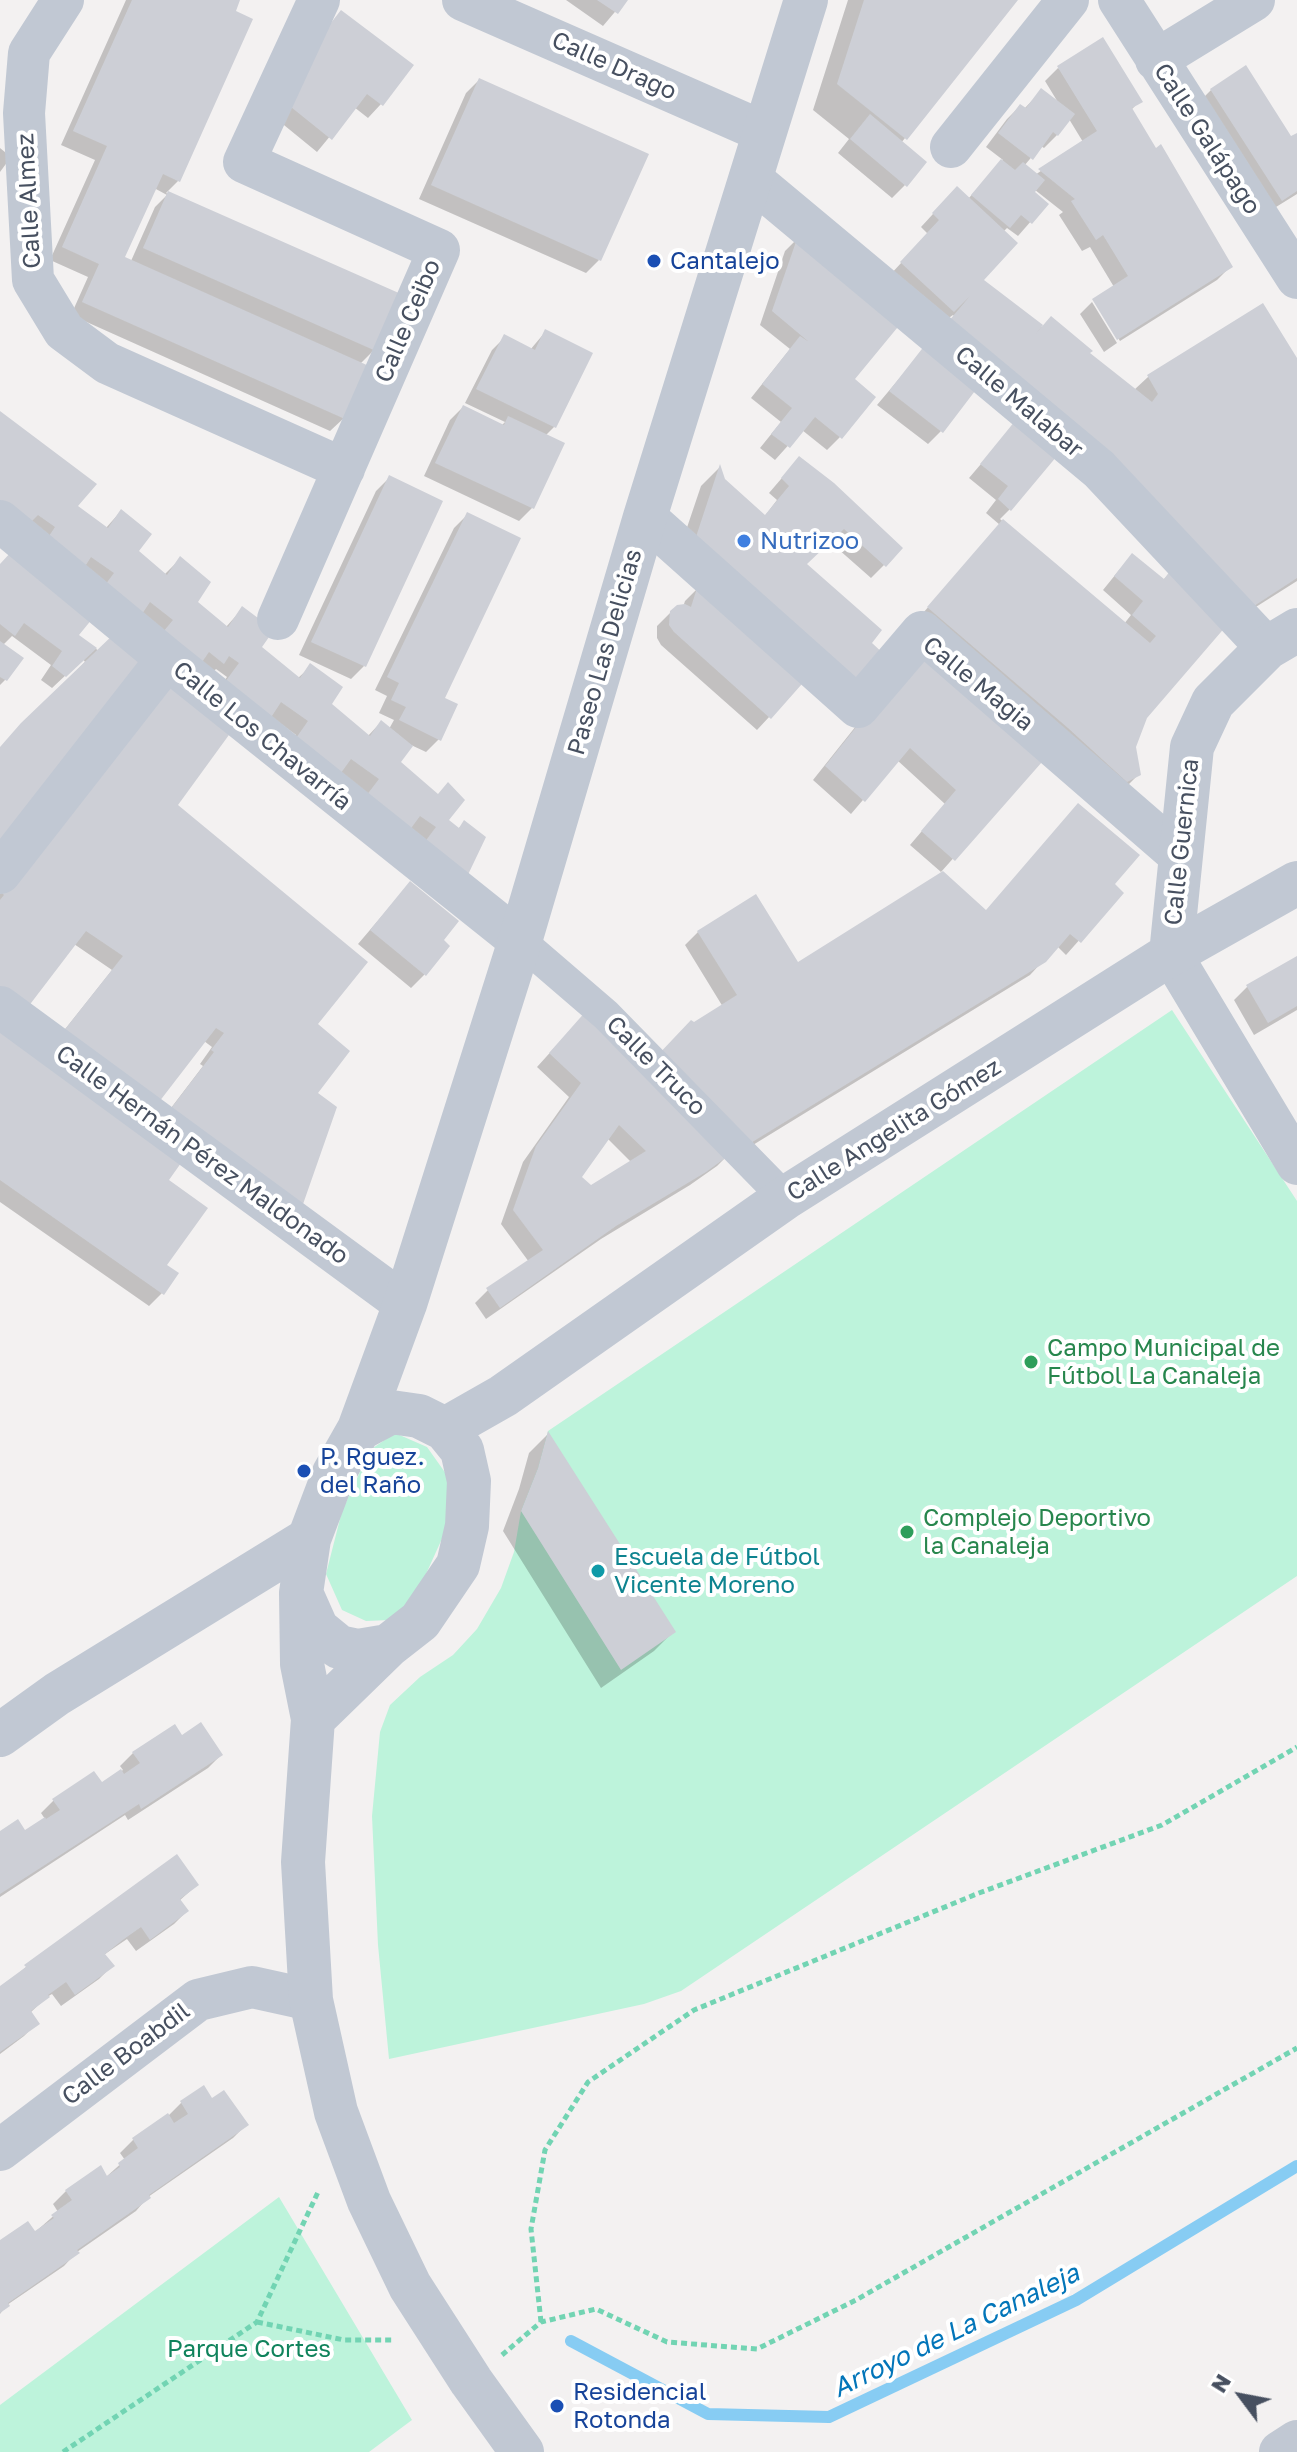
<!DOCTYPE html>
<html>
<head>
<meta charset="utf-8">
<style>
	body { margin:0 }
	#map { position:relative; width:1297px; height:2452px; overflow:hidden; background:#f3f1f1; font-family:"Golos Text",sans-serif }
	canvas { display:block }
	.north { position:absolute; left:1201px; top:2356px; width:80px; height:80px; -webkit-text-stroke:6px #fff; paint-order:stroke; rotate:302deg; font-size:22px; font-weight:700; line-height:32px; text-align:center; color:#475060 }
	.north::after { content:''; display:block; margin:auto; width:28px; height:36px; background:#475060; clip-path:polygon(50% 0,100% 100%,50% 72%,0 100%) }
</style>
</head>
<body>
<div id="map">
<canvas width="1297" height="2452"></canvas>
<div class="north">N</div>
</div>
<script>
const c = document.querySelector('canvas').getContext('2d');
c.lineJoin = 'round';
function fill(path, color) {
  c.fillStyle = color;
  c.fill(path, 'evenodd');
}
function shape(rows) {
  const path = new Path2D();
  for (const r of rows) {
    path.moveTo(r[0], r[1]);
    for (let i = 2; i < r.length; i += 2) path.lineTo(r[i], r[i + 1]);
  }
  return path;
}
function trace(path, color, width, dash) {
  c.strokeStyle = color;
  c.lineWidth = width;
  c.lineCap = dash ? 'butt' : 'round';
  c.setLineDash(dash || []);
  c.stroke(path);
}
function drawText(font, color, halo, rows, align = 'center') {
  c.font = font + ' "Golos Text",sans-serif';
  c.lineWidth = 8;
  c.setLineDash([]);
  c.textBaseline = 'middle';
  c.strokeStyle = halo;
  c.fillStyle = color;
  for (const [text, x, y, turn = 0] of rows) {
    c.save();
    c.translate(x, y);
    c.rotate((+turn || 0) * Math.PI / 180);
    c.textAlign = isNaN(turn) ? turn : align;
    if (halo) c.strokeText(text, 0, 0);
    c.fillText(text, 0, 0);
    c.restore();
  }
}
const green = shape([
	[1172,1010,1297,1201,1297,1576,681,1991,644,2004,389,2059,378,1945,372,1816,380,1732,390,1705,420,1677,453,1655,477,1629,501,1588,514,1552,521,1511,538,1468,548,1431],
	[395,1433,427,1447,449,1478,450,1521,426,1574,407,1607,390,1620,366,1621,342,1610,326,1574,342,1511,370,1450],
	[279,2197,412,2420,369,2452,0,2452,0,2405]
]);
const shadow = shape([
	[126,0,238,0,178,181,166,193,398,295,374,350,360,364,344,418,330,431,71,315,88,277,50,260,95,160,61,145],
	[154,188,167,195,155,207,131,261,122,258],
	[566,0,625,0,603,26],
	[848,0,1016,0,901,143,905,185,892,198,838,153,849,139,813,110],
	[329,25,381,104,368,118,354,107,317,152,279,121],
	[1058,68,1140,101,1131,110,1230,267,1217,280,1120,341,1095,301,1114,287,1090,247,1082,251,1059,215,1063,212,1030,186,1027,189,1046,204,1018,236,1007,228,1003,232,981,280,1043,328,1088,354,1134,390,1148,377,1262,306,1297,361,1297,581,1240,617,953,315,940,324,889,276,928,234,921,227,944,202,968,199,1003,160,986,147,1007,119,1020,106,1024,109,1041,91,1059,104,1045,81],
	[1069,119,1083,142,1035,175,1024,166,1041,146,1044,148,1057,135],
	[479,80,599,260,586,273,419,199,466,93],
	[1211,90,1291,138,1297,135,1297,194,1268,212,1198,103],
	[0,148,11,157,0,172],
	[798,238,852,380,840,437,827,450,802,430,775,460,760,448,781,422,751,398,790,349,760,325,785,251],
	[1092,302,1117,343,1104,352,1080,314],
	[546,331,591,354,554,427,545,436,532,508,519,521,424,476,450,420,463,407,502,425,505,422,465,403,492,350,505,337,530,350],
	[925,348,941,431,928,444,877,405],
	[0,413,75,507,105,529,121,511,137,552,164,575,180,559,196,602,226,627,242,609,259,648,297,679,311,666,329,705,367,737,381,722,389,729,394,720,379,713,387,696,375,690,454,528,467,515,442,699,439,739,426,752,411,745,398,763,447,820,458,829,464,823,463,882,282,755,296,735,270,716,213,696,227,677,216,669,210,675,24,527],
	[1015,424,1010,509,1000,519,1124,624,1131,615,1103,590,1120,569,1162,581,1173,570,1146,717,1134,747,1139,774,1125,788,916,621,1000,525,986,513,996,500,969,478],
	[799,458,901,548,871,578,829,541,806,563,808,675,757,730,661,645,657,638,657,626,671,612,683,607,685,601,698,588,674,566,701,486,719,468,723,480,764,517,777,500,769,493],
	[389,478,441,502,364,666,351,679,299,655,376,491],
	[0,566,76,635,99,651,0,748,85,662,83,659,52,688,41,680,51,665,12,636,3,645,5,680,0,685],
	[158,692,169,814,365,962,158,1125,203,1066,200,1064,212,1047,204,1041,51,1047,112,970,74,944,0,1009,0,894],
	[856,726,1039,762,941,872,910,845,945,804,897,760,851,814,813,780],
	[410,883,441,941,424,975,411,988,358,944],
	[1121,893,1066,955,1057,946,1030,975,735,1156,731,1152,717,1166,690,1185,601,1239,486,1319,475,1303,488,1290,529,1262,501,1224,523,1162,569,1097,537,1067,574,1026,646,1070,694,1025,723,1007,685,945,698,932,797,965,985,911],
	[607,1138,631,1162,590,1188,580,1177],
	[1297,958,1297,1010,1254,1035,1234,1000,1247,987],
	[0,1034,167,1180,162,1293,149,1306,0,1202],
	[548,1434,673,1632,654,1651,601,1688,503,1531,519,1489,529,1453],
	[181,1738,221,1755,208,1768,128,1820,125,1815,0,1897,0,1833,25,1833,45,1819,41,1813,54,1800,101,1785,123,1770,120,1766,133,1753],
	[197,1885,179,1901,187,1911,174,1924,136,1951,127,1939,108,1952,104,1955,112,1966,99,1979,61,2006,52,1994,47,1997,30,2013,37,2023,24,2036,0,2054,0,1989,26,1967,100,1911],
	[212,2100,246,2125,233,2138,148,2197,136,2211,77,2252,64,2266,7,2305,0,2314,0,2242,34,2233,58,2212,53,2204,66,2191,106,2177,125,2160,120,2153,133,2140,167,2117,181,2103]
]);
const stream = shape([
	[571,2341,708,2414,829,2417,1076,2300,1297,2166]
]);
const building = shape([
	[132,0,240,0,236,11,253,19,180,182,163,174,125,257,369,366,345,419,82,302,99,264,62,247,107,146,73,131],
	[597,0,628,0,618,14],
	[864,0,1018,0,907,140,837,84],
	[341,10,414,65,383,106,367,94,332,140,291,107,294,70],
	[1103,37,1143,102,1132,108,1156,148,1161,144,1233,267,1117,340,1092,299,1128,276,1103,235,1096,240,1071,201,1075,199,1038,169,1097,131,1057,66],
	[1246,65,1291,136,1297,133,1297,191,1282,201,1210,89],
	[479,78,649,154,601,261,431,185],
	[1041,88,1075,114,1058,136,1053,132,1033,160,998,133,1020,104,1026,108],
	[870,114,927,162,907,187,850,139],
	[1001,159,1015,170,1023,162,1045,180,1035,192,1049,204,1032,224,1021,215,1010,228,971,195],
	[957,186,1018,243,984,280,1043,325,1033,337,1051,316,1093,351,1090,353,1152,402,1158,394,1147,375,1263,303,1297,358,1297,578,1254,606,948,322,970,296,954,312,900,262,939,220,932,213],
	[168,191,401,294,376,351,143,248],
	[798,236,902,322,855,379,876,397,842,439,815,417,790,448,771,434,792,408,762,384,800,336,809,342,772,311],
	[545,329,593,353,556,428,476,389,504,334,535,350],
	[925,345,978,387,943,433,889,391],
	[463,405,504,425,508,416,565,443,534,509,435,463],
	[0,411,97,484,78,506,108,528,121,509,152,534,139,551,167,575,180,556,211,582,198,602,228,627,242,606,274,630,262,647,300,678,310,663,343,687,332,704,370,736,381,720,413,746,401,762,438,794,448,782,465,800,449,820,459,828,464,820,486,837,464,883,421,847,436,827,420,816,406,835,363,800,379,779,351,759,338,777,294,741,308,721,281,702,270,719,225,682,239,663,229,656,224,664,209,652,202,662,163,632,173,620,150,602,142,614,105,585,114,573,91,557,84,568,47,539,55,527,38,515,30,523,0,501],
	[1015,421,1057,456,1011,511,998,499,1008,486,980,464],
	[799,456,834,483,903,548,886,567,844,529,807,564,882,630,872,643,887,657,859,689,693,546,720,464,725,479,765,515,789,486,781,478],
	[389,475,443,501,366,667,311,642],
	[467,512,521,538,445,698,458,704,441,741,399,720,406,707,391,700,399,683,387,677],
	[1003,519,1150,643,1156,636,1132,615,1143,601,1114,576,1132,553,1164,579,1173,567,1227,625,1147,718,1136,747,1141,775,1127,782,1068,728,927,607],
	[12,551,97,613,79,635,97,648,66,677,52,666,62,651,24,623,15,636,0,624,0,564],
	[698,585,809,676,771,719,674,632,669,625,670,611,677,605,685,604,691,607],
	[116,632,153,661,0,855,0,747,21,723],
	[0,641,24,658,7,681,0,677],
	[920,653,1042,762,955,861,921,831,956,790,910,748,865,802,825,766,869,711],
	[171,676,234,728,178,805,368,962,318,1024,350,1051,318,1093,337,1107,302,1207,169,1111,214,1052,211,1050,224,1033,216,1028,159,1102,62,1033,123,956,86,931,28,1007,0,987,0,900,4,895,2,893],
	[1078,803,1140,855,1115,884,1124,893,1081,943,1070,934,1046,962,749,1144,655,1058,691,1020,694,1022,737,995,697,931,756,894,798,962,943,871,986,910],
	[410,881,459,921,444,940,450,946,426,976,370,930],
	[1297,956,1297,1006,1268,1023,1246,985],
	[587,1010,732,1153,706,1172,616,1226,500,1308,486,1288,543,1250,513,1210,536,1146,581,1083,549,1053],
	[619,1125,646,1151,591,1185,582,1177],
	[0,1032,181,1163,169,1180,208,1208,167,1265,179,1273,164,1295,0,1180],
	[548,1431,676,1632,621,1670,521,1511,538,1468],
	[201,1722,223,1755,141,1809,139,1804,0,1894,0,1831,18,1819,25,1830,45,1817,46,1819,60,1810,52,1799,94,1771,102,1782,121,1769,124,1774,140,1763,132,1752,175,1724,182,1735],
	[177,1854,199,1885,180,1899,189,1911,150,1940,141,1927,124,1939,105,1954,115,1966,75,1995,66,1982,48,1995,50,1997,31,2011,40,2024,0,2052,0,1986,26,1967,24,1965],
	[204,2085,212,2098,224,2090,249,2125,149,2195,151,2198,77,2250,80,2253,8,2303,10,2306,0,2313,0,2240,28,2221,35,2231,54,2218,51,2215,72,2200,65,2190,101,2165,107,2176,120,2167,118,2163,138,2148,132,2138,168,2113,174,2123,188,2114,180,2101]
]);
const path = shape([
	[257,2322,344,2340,394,2340],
	[541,2322,531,2229,545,2150,588,2082,694,2010,979,1893,1162,1825,1297,1747],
	[502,2355,541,2322,596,2309,667,2342,757,2349,856,2300,1297,2048],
	[63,2452,257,2322,319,2190]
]);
const pedestrian = shape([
	[520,941,606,1015,785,1198]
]);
const minor = shape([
	[63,0,29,53,24,113,33,280,64,331,107,363,344,469],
	[463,0,764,132],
	[1119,0,1297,278],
	[1156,60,1254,0],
	[951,147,1068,0],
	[750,178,1099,469,1267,648],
	[645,517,858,707,922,632,1179,855],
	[0,521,167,659,520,941],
	[278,619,439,250,244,162,319,0],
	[0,873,167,659],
	[1171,954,1297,1164],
	[0,1007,405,1304],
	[0,2150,198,2000,252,1987,311,2000],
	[1280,2452,1297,2441]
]);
const tertiary = shape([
	[1171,954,1192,747,1213,702,1267,648,1297,630],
	[445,1429,503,1396,785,1198,1171,954,1297,883],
	[301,1593,317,1629,339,1647,358,1651,388,1646],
	[313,1719,388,1646,420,1621,458,1565,467,1526,469,1481,462,1450,445,1429,419,1416,391,1412,359,1429],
	[0,1735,57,1694,309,1539],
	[522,2452,471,2381,410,2286,369,2201,336,2112,311,2000,303,1862,313,1719,302,1664,301,1593,309,1539,334,1473,359,1429,405,1304,520,941,645,517,806,0]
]);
const markers = [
	[654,261,8,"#1a4fb4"],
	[744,541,8,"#3f7fe0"],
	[1031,1362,8,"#2e9e5b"],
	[304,1471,8,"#1a4fb4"],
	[907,1532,8,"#2e9e5b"],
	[598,1571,8,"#0f9aa8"],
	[557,2406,8,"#1a4fb4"]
];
const streetNames = [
	["Calle Drago",614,66,24],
	["Calle Galápago",1207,139,57],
	["Calle Almez",29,201,-93],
	["Calle Ceibo",408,321,-67],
	["Calle Malabar",1019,402,40],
	["Paseo Las Delicias",605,652,-74],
	["Calle Magia",978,684,39],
	["Calle Los Chavarría",262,736,39],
	["Calle Guernica",1182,842,-84],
	["Calle Truco",656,1066,45],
	["Calle Angelita Gómez",894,1130,-32],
	["Calle Hernán Pérez Maldonado",202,1155,36],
	["Calle Boabdil",126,2054,-37]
];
const transitNames = [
	["Cantalejo",670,261],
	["P. Rguez.",320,1457],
	["del Raño",320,1485],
	["Residencial",573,2392],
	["Rotonda",573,2420]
];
const shopNames = [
	["Nutrizoo",760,541]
];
const leisureNames = [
	["Campo Municipal de",1047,1348],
	["Fútbol La Canaleja",1047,1376],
	["Complejo Deportivo",923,1518],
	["la Canaleja",923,1546]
];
const cultureNames = [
	["Escuela de Fútbol",614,1557],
	["Vicente Moreno",614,1585]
];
const parkNames = [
	["Parque Cortes",249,2349]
];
const waterNames = [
	["Arroyo de La Canaleja",956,2331,-26]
];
fill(green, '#bdf3db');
fill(shadow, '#0003');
trace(stream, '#87ccf3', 12);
fill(building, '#cdcfd6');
trace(path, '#72d4b3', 5, [6, 4]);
trace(pedestrian, '#c1c8d3', 32);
trace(minor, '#c1c8d3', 42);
trace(tertiary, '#c1c8d3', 44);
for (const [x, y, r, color] of markers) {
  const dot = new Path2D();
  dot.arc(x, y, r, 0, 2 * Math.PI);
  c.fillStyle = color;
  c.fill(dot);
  trace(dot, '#fff', 3);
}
drawText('24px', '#475060', '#fff', streetNames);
drawText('24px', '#164399', '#fff', transitNames, 'left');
drawText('24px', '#366cbe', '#fff', shopNames, 'left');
drawText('24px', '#27864d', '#fff', leisureNames, 'left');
drawText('24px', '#0d838f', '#fff', cultureNames, 'left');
drawText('24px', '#10835c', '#fff', parkNames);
drawText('italic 26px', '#0275b9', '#fff', waterNames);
</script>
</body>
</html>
